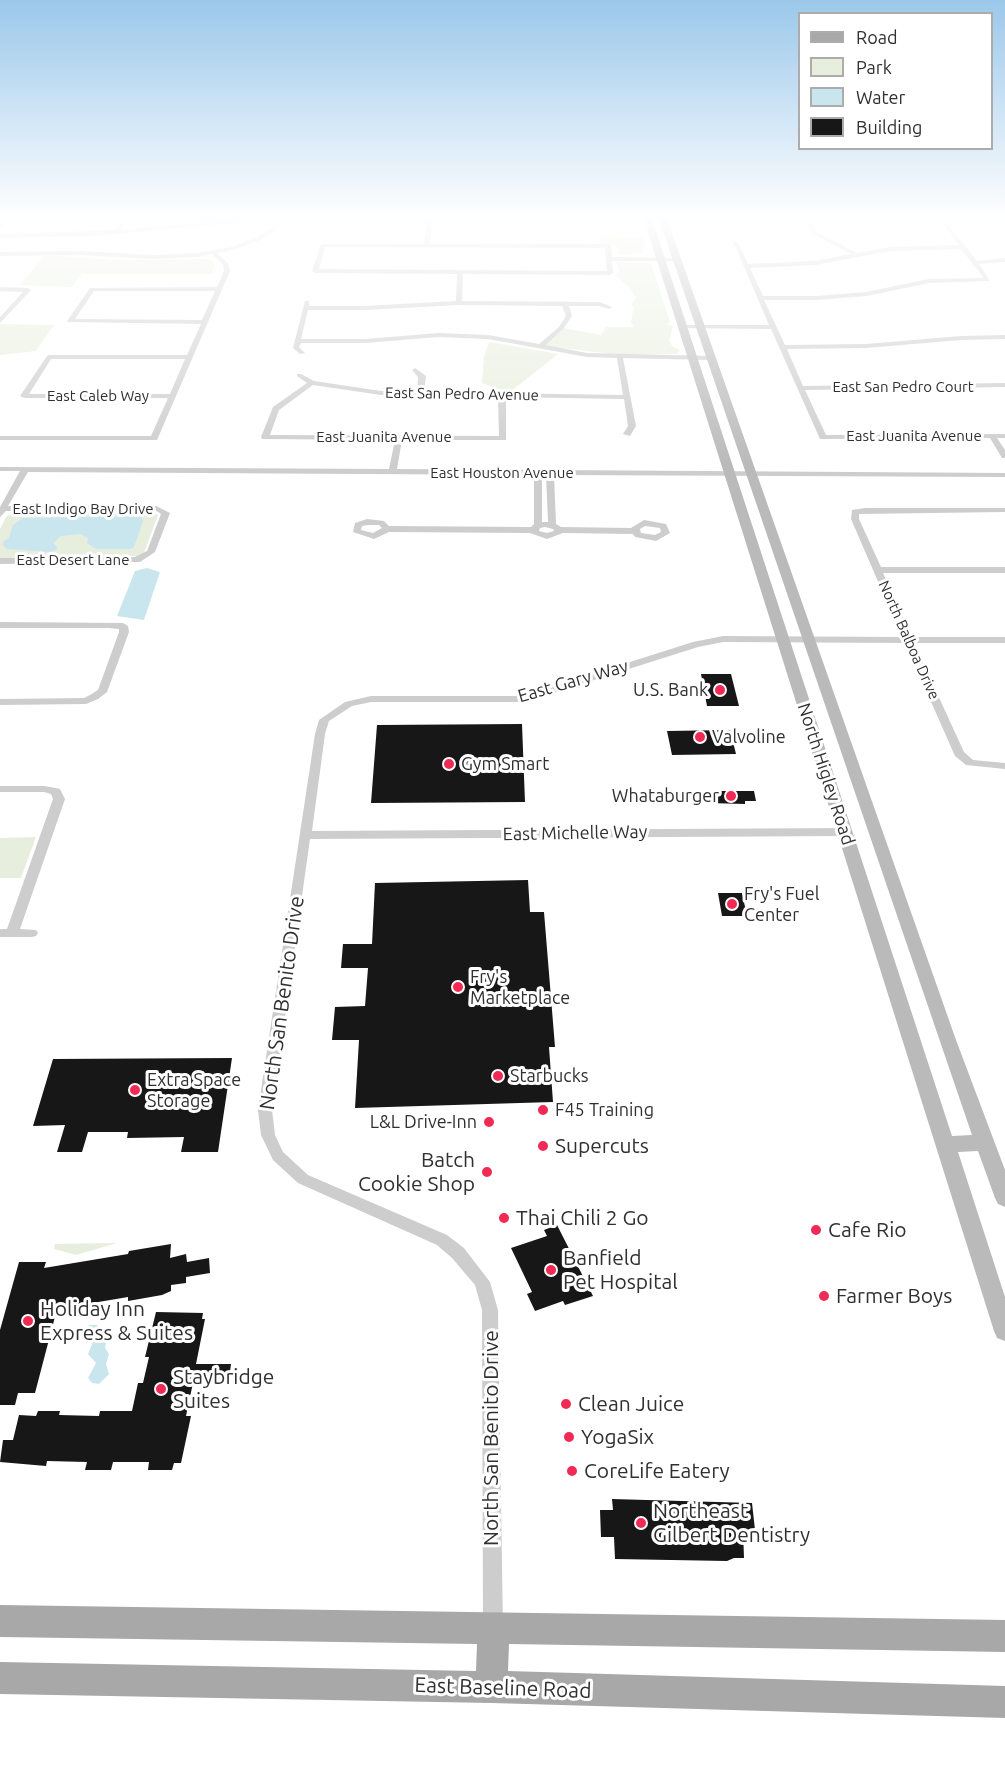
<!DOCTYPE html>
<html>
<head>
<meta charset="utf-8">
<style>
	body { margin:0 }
	#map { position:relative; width:1005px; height:1771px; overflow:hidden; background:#fff; font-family:Ubuntu,sans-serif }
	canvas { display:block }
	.legend { position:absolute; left:798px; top:12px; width:195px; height:138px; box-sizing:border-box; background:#fff; border:2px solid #acacac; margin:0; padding:8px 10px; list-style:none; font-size:18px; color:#303030 }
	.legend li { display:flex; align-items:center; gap:12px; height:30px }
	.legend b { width:30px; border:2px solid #acacac }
</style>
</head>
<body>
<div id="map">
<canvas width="1005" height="1771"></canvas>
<ul class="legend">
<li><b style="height:8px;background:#a8a8a8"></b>Road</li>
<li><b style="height:16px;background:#e8eedd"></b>Park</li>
<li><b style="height:16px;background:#c9e5ee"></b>Water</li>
<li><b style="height:16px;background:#171717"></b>Building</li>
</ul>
</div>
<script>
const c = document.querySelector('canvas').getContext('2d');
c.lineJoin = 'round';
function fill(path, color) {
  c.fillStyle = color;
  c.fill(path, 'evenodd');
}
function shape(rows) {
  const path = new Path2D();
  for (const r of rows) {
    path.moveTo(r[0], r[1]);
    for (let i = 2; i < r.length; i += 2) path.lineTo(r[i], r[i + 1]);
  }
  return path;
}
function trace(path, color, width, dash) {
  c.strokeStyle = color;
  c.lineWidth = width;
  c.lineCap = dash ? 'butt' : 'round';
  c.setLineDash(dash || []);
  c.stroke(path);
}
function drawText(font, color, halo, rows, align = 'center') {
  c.font = font + ' Ubuntu,sans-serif';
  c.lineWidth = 6;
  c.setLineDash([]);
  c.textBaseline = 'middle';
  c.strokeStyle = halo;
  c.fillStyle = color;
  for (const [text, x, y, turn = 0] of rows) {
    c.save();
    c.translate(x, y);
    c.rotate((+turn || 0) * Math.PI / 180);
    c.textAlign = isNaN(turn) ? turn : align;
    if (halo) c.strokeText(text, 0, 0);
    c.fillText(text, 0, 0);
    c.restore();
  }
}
const green = shape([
	[597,236,645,238,643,253,621,255,616,252,620,250,616,246,600,243],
	[45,255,113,260,208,259,214,262,214,267,212,274,82,274,72,287,20,285],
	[616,262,651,263,670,323,666,324,673,326,669,340,672,346,680,350,676,354,612,354,546,346,563,328,601,335,606,327,634,327,631,322,634,307,631,304,636,298,630,288,616,276,620,270],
	[0,324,54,325,36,351,0,355],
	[489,342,558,354,511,391,502,391,482,383,484,356],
	[151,511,158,515,144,553,138,556,0,558,0,529,6,517,12,513],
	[36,837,21,878,0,878,0,838],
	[117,1243,76,1255,54,1249,55,1244]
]);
const water = shape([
	[132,516,141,517,143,521,134,547,130,549,96,549,87,543,88,538,80,534,61,536,53,543,58,549,50,552,7,549,3,545,3,542,9,538,13,525,23,518],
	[147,568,160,572,144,620,117,616,135,571],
	[89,1325,97,1325,107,1336,105,1348,109,1354,106,1364,109,1374,99,1384,92,1383,88,1378,96,1363,88,1354,93,1342,81,1333]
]);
const building = shape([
	[701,674,731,674,739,706,707,706],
	[522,724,525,802,371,803,377,725],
	[730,730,736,754,672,755,667,731],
	[706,791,754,791,756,801,745,801,745,804,708,803],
	[528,880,530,912,544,912,555,1047,549,1047,553,1102,355,1108,359,1040,332,1040,335,1007,365,1006,368,968,341,968,343,944,372,944,375,883],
	[718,893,742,893,747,916,722,916],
	[232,1058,218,1152,181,1152,184,1137,127,1138,128,1132,88,1132,82,1152,57,1152,65,1125,33,1126,53,1059],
	[557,1225,593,1296,565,1305,563,1301,535,1311,527,1294,532,1292,511,1248,547,1236,544,1230],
	[171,1244,170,1258,186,1254,187,1262,209,1258,210,1273,186,1277,186,1283,171,1285,171,1291,162,1295,128,1301,128,1297,57,1309,35,1393,18,1393,15,1405,0,1405,0,1330,19,1262,46,1262,44,1268,128,1254,129,1251],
	[156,1312,203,1313,202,1319,205,1319,196,1364,231,1364,229,1379,194,1378,186,1416,191,1416,181,1463,174,1463,172,1470,148,1470,149,1462,113,1462,111,1470,85,1470,87,1462,47,1461,46,1466,0,1462,3,1440,13,1440,19,1415,36,1416,38,1411,60,1411,59,1415,99,1416,100,1411,132,1411,138,1383,143,1383,149,1357,145,1357],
	[612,1499,752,1503,755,1530,743,1530,744,1558,734,1558,727,1561,615,1559,614,1537,601,1537,600,1510,613,1510]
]);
const street = shape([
	[6,216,12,216,0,228,0,223,6,216],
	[120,216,126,216,121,230,246,218,281,218,283,216,287,216,287,218,427,218,427,216,433,216,430,244,608,244,611,246,612,257,679,258,677,261,612,261,613,273,610,275,463,274,462,301,600,302,612,307,609,309,599,306,569,306,572,316,563,329,546,345,587,353,711,356,714,358,711,360,623,358,636,426,630,436,623,434,628,426,624,399,506,397,506,440,402,440,397,469,1005,473,1005,477,554,475,556,524,561,527,631,528,644,520,666,524,670,533,656,541,635,537,633,534,563,533,547,539,530,533,389,532,374,539,353,532,355,523,367,519,384,521,389,526,531,527,534,524,534,475,28,472,8,506,156,506,170,513,155,552,140,562,0,564,0,558,135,557,147,551,161,514,155,510,6,511,0,517,0,507,20,471,0,471,0,467,389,469,395,440,262,439,261,437,273,407,307,383,297,376,297,374,301,374,314,381,381,391,417,391,418,377,412,370,415,368,426,376,424,392,623,395,617,358,587,357,488,339,438,337,366,343,301,343,299,347,305,353,300,354,293,348,305,301,309,301,309,306,364,306,456,301,457,274,315,273,312,271,321,244,424,244,427,222,284,222,276,230,260,240,235,249,217,253,228,263,230,271,157,440,0,440,0,436,151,436,168,398,24,398,20,396,47,356,49,355,187,355,201,324,68,322,67,321,90,288,217,287,224,271,223,265,212,254,198,257,153,259,80,255,0,256,0,252,80,251,153,255,198,253,232,247,256,238,272,228,278,222,246,222,93,236,0,238,0,234,116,230,120,216],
	[325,247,605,248,607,271,319,269,325,247],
	[94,291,215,291,202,320,75,319,94,291],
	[459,305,562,306,566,316,559,327,539,344,488,335,438,333,366,339,301,339,308,310,364,310,459,305],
	[51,359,185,359,170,394,29,394,51,359],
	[313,385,381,395,498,397,499,436,270,435,279,410,313,385],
	[542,475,546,475,548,522,542,522,542,475],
	[368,525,379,525,382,528,373,533,361,530,362,526,368,525],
	[645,526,660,528,661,532,655,535,641,533,640,529,645,526],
	[545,527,553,529,554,531,547,533,539,531,540,528,545,527],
	[801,216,979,217,977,220,944,219,977,261,1005,258,1005,262,979,264,990,281,929,283,866,296,817,300,764,300,785,345,866,344,961,336,1005,335,1005,339,961,340,866,348,787,349,803,386,1005,383,1005,387,805,390,826,435,1005,434,1005,438,997,438,1005,450,1005,458,1002,458,990,438,820,439,771,329,681,328,681,326,683,325,769,325,733,241,738,242,748,264,815,261,851,254,813,234,801,216],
	[808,219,939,219,959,245,890,247,857,253,817,232,808,219],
	[961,249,984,278,929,279,866,292,817,296,763,296,750,268,815,265,890,251,961,249],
	[0,287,28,288,31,290,0,323,0,317,23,292,0,291,0,287],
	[865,508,1005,508,1005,512,859,514,859,519,881,567,1005,567,1005,573,883,573,912,637,1005,637,1005,643,914,643,964,752,973,760,1005,763,1005,769,966,765,955,756,905,643,723,642,698,647,531,700,518,702,371,702,352,706,329,721,325,734,312,831,845,828,851,832,845,836,310,839,272,1110,275,1135,283,1152,308,1175,447,1235,464,1248,490,1282,498,1310,503,1628,500,1635,493,1638,486,1635,483,1628,482,1310,475,1285,452,1258,437,1245,298,1183,273,1160,261,1135,258,1110,315,734,319,720,345,702,371,696,518,696,529,694,693,642,723,636,902,637,851,519,852,510,865,508],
	[0,622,123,623,128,626,129,632,107,692,98,699,86,704,0,705,0,699,84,698,90,695,98,690,119,632,119,629,109,628,0,628,0,622],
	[0,786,44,786,56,788,60,789,65,799,20,929,36,930,38,933,36,936,32,937,0,937,0,929,7,929,53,799,51,794,44,792,0,792,0,786]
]);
const secondary = shape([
	[643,216,651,216,952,1136,972,1135,658,216,666,216,956,1040,1005,1170,1005,1207,998,1204,995,1198,978,1151,958,1152,1005,1297,1005,1341,997,1338,994,1331,643,216]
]);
const primary = shape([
	[0,1605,1005,1620,1005,1652,509,1644,508,1671,1005,1686,1005,1718,492,1703,0,1694,0,1662,476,1671,477,1644,0,1637,0,1605]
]);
const markers = [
	[720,690,6,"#ef2a54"],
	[700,737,6,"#ef2a54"],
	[449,764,6,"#ef2a54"],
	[731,796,6,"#ef2a54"],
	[732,904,6,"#ef2a54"],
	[458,987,6,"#ef2a54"],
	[498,1076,6,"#ef2a54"],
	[135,1090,6,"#ef2a54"],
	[543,1110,6,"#ef2a54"],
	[489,1122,6,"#ef2a54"],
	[543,1146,6,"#ef2a54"],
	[487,1172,6,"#ef2a54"],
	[504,1218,6,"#ef2a54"],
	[816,1230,6,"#ef2a54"],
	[551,1270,6,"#ef2a54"],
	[824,1296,6,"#ef2a54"],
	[28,1321,6,"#ef2a54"],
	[161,1389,6,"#ef2a54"],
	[566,1404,6,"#ef2a54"],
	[569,1437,6,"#ef2a54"],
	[572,1471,6,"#ef2a54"],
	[641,1523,6,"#ef2a54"]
];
const farStreetnames = [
	["East San Pedro Court",903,387],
	["East San Pedro Avenue",462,394,1],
	["East Caleb Way",98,396],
	["East Juanita Avenue",914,436],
	["East Juanita Avenue",384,437],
	["East Houston Avenue",502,473],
	["East Indigo Bay Drive",83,509],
	["East Desert Lane",73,560],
	["North Balboa Drive",909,640,66]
];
const streetNames = [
	["East Gary Way",573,681,-16],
	["North Higley Road",826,774,72],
	["East Michelle Way",575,833,-1]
];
const poiNames = [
	["U.S. Bank",708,690,"right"],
	["Valvoline",712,737],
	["Gym Smart",461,764],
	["Whataburger",719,796,"right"],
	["Fry's Fuel",744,894],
	["Center",744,915],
	["Fry's",470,977],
	["Marketplace",470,998],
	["Starbucks",510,1076],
	["Extra Space",147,1080],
	["Storage",147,1101],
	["F45 Training",555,1110],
	["L&L Drive-Inn",477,1122,"right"]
];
const nearStreetnames = [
	["North San Benito Drive",282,1003,-82],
	["North San Benito Drive",491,1438,-90],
	["East Baseline Road",503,1688,2]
];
const nearPoinames = [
	["Supercuts",555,1146],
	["Batch",475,1160,"right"],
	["Cookie Shop",475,1184,"right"],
	["Thai Chili 2 Go",516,1218],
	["Cafe Rio",828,1230],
	["Banfield",563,1258],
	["Pet Hospital",563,1282],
	["Farmer Boys",836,1296],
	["Holiday Inn",40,1309],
	["Express & Suites",40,1333],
	["Staybridge",173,1377],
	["Suites",173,1401],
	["Clean Juice",578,1404],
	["YogaSix",581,1437],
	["CoreLife Eatery",584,1471],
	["Northeast",653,1511],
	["Gilbert Dentistry",653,1535]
];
fill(green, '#e8eedd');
fill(water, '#c9e5ee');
fill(building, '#171717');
fill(street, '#cdcdcd');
fill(secondary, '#bababa');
fill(primary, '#a8a8a8');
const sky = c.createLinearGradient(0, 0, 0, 464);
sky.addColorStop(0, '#9bc8ea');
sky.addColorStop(0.47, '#fff');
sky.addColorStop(1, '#ffffff00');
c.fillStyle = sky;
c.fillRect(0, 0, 1005, 464);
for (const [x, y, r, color] of markers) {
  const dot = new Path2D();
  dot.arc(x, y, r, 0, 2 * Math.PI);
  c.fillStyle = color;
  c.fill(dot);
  trace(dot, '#fff', 2);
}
drawText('15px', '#303030', '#fff', farStreetnames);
drawText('18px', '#303030', '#fff', streetNames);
drawText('18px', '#303030', '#fff', poiNames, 'left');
drawText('21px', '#303030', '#fff', nearStreetnames);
drawText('21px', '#303030', '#fff', nearPoinames, 'left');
</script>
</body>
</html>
